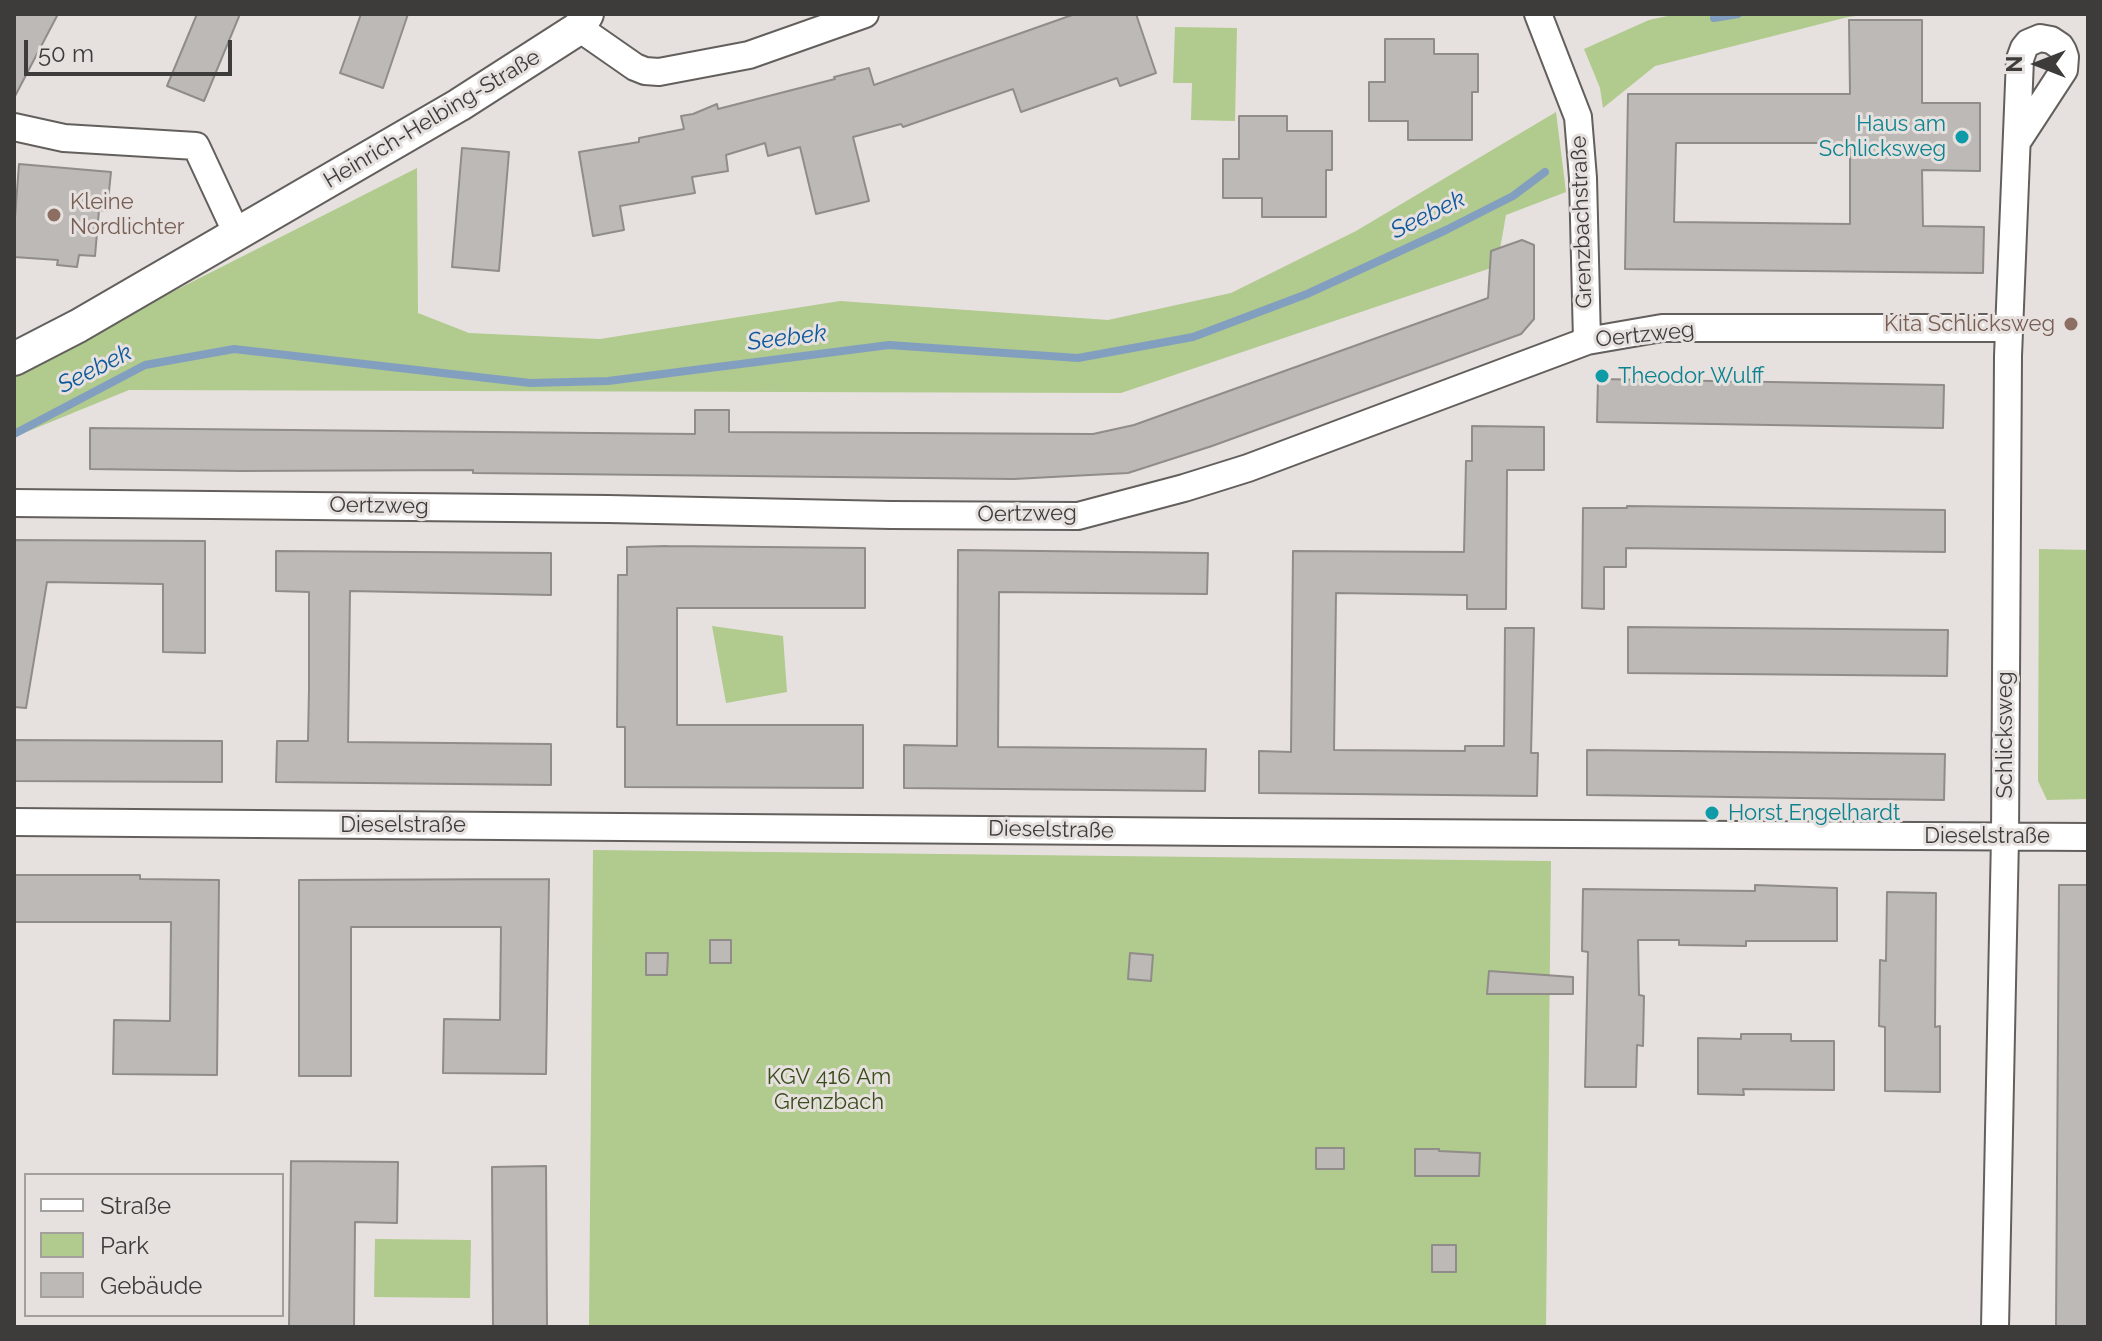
<!DOCTYPE html>
<meta charset="utf-8">
<style>
body{margin:0}
#map{position:relative;width:2102px;height:1341px;overflow:hidden;background:#e6e1de;font-family:Raleway,sans-serif}
canvas{display:block}
.frame{position:absolute;inset:0;border:16px solid #3e3c3b;pointer-events:none}
.legend{position:absolute;left:24px;top:1173px;width:260px;height:144px;box-sizing:border-box;background:#e6e1de;border:2px solid #a39f9d;margin:0;padding:10px 14px;list-style:none;font-size:24px;color:#3e3c3b}
.legend li{display:flex;align-items:center;gap:16px;height:40px}
.legend b{width:40px;border:2px solid #a39f9d}
.north{position:absolute;left:1998px;top:24px;width:80px;height:80px;-webkit-text-stroke:6px #e6e1de;paint-order:stroke;rotate:270deg;font-size:22px;font-weight:700;line-height:32px;text-align:center;color:#3e3c3b}
.north::after{content:'';display:block;margin:auto;width:28px;height:36px;background:#3e3c3b;clip-path:polygon(50% 0,100% 100%,50% 72%,0 100%)}
.scale{position:absolute;left:24px;top:40px;width:208px;height:36px;box-sizing:border-box;border:4px solid #3e3c3b;border-top:0;padding-left:10px;font-size:24px;line-height:28px;white-space:nowrap;color:#3e3c3b;-webkit-text-stroke:6px #e6e1de;paint-order:stroke}
</style>
<div id="map">
<canvas width="2102" height="1341"></canvas>
<div class="frame"></div>
<ul class="legend">
<li><b style="height:10px;background:#fff"></b>Straße</li>
<li><b style="height:22px;background:#b1ca8e"></b>Park</li>
<li><b style="height:22px;background:#bdb9b6"></b>Gebäude</li>
</ul>
<div class="north">N</div>
<div class="scale">50 m</div>
</div>
<script>
const ctx = document.querySelector('canvas').getContext('2d');
ctx.lineJoin = 'round';
function fill(path, color) { ctx.fillStyle = color; ctx.fill(path, 'evenodd'); }
const shape = rows => new Path2D(rows.map(r => 'M' + r).join(''));
function strokePath(path, color, width, dash) { ctx.strokeStyle = color; ctx.lineWidth = width; ctx.lineCap = dash ? 'butt' : 'round'; ctx.setLineDash(dash || []); ctx.stroke(path); }
function write(font, color, halo, rows, align = 'center') {
  ctx.font = font + ' Raleway,sans-serif'; ctx.lineWidth = 6; ctx.setLineDash([]); ctx.textBaseline = 'middle'; ctx.strokeStyle = halo; ctx.fillStyle = color; for (const [text, x, y, turn = 0] of rows) {
    ctx.save(); ctx.translate(x, y); ctx.rotate((+turn || 0) * Math.PI / 180); ctx.textAlign = isNaN(turn) ? turn : align; if (halo) ctx.strokeText(text, 0, 0); ctx.fillText(text, 0, 0); ctx.restore();
  }
}
const green = shape([
 [1677,14,1872,14,1848,17,1655,66,1603,108,1600,88,1584,49,1649,20],
 [1175,27,1237,28,1235,121,1191,120,1192,83,1173,83],
 [1556,112,1566,192,1506,215,1497,266,1121,393,129,390,14,437,14,372,417,168,418,313,469,333,600,339,840,301,1108,320,1231,293,1356,231],
 [2039,549,2088,550,2088,799,2047,800,2038,781],
 [712,626,783,636,787,692,726,703],
 [593,850,1551,861,1546,1327,589,1327],
 [375,1239,471,1240,470,1298,374,1297]
]);
const stream = shape([
 [1714,18,1738,14],
 [14,434,145,365,234,349,530,383,608,381,889,345,1078,358,1193,337,1307,294,1446,230,1513,196,1545,172]
]);
const building = shape([
 [14,14,58,14,14,98,14,14],
 [197,14,240,14,204,101,167,86,197,14],
 [361,14,408,14,383,88,340,73,361,14],
 [1075,14,1136,14,1156,73,1120,86,1117,78,1021,112,1013,89,903,127,901,124,853,137,869,201,816,214,800,147,768,156,765,143,726,155,728,171,692,177,695,193,620,206,624,230,593,236,579,152,639,142,639,138,684,129,681,116,693,114,717,104,718,109,835,79,834,77,869,68,874,85,1075,14],
 [1849,20,1922,20,1922,103,1980,103,1980,171,1922,170,1923,226,1984,227,1983,273,1625,269,1628,94,1850,94,1849,20],
 [1676,143,1850,143,1850,224,1674,222,1676,143],
 [1385,39,1434,39,1434,54,1478,54,1478,92,1472,92,1472,140,1408,140,1408,121,1369,121,1369,82,1385,82,1385,39],
 [1239,116,1287,116,1287,131,1332,131,1332,170,1326,170,1326,217,1262,217,1262,198,1223,198,1223,159,1239,159,1239,116],
 [462,148,509,152,499,271,452,267,462,148],
 [19,164,111,172,107,211,99,210,95,256,79,255,77,267,57,265,58,260,14,257,14,231,19,164],
 [1522,240,1534,245,1534,319,1521,334,1212,446,1128,473,1014,479,473,473,473,470,241,471,90,469,90,428,695,434,695,410,729,410,729,432,1093,434,1134,425,1488,298,1491,251,1522,240],
 [1598,379,1944,385,1943,428,1597,422,1598,379],
 [1472,426,1544,427,1544,470,1507,470,1506,609,1467,609,1467,595,1336,593,1334,750,1465,751,1465,746,1504,746,1505,628,1534,628,1531,753,1538,753,1537,796,1259,793,1259,751,1291,752,1293,551,1464,552,1466,461,1472,461,1472,426],
 [1627,506,1945,510,1945,552,1626,548,1626,567,1604,567,1604,609,1582,608,1583,508,1627,508,1627,506],
 [14,540,205,541,205,653,163,652,163,584,47,582,26,708,14,707,14,540],
 [667,546,865,548,865,608,677,608,677,725,863,725,863,788,625,787,625,727,617,727,618,575,627,575,627,547,667,546],
 [958,550,1208,553,1207,594,999,592,998,747,1206,749,1205,791,904,788,904,745,957,746,958,550],
 [276,551,551,553,551,595,350,591,348,742,551,744,551,785,276,782,277,741,308,741,309,689,309,592,276,591,276,551],
 [1628,627,1948,630,1947,676,1628,673,1628,627],
 [14,740,222,741,222,782,14,781,14,740],
 [1587,750,1945,754,1944,800,1587,795,1587,750],
 [14,875,140,875,140,879,219,880,217,1075,113,1074,114,1020,170,1021,171,922,14,922,14,875],
 [549,879,546,1074,443,1073,444,1019,500,1020,501,927,351,927,351,1076,299,1076,299,880,549,879],
 [1755,885,1837,888,1837,941,1746,941,1746,946,1679,945,1679,940,1638,940,1639,995,1644,996,1643,1046,1637,1045,1636,1087,1585,1087,1588,952,1582,951,1583,889,1755,891,1755,885],
 [2059,885,2088,885,2088,1327,2056,1327,2059,885],
 [1887,892,1936,893,1935,1027,1940,1026,1940,1092,1885,1091,1885,1027,1879,1026,1880,960,1886,961,1887,892],
 [710,940,731,940,731,963,710,963,710,940],
 [646,953,668,953,667,975,646,975,646,953],
 [1130,953,1153,955,1151,981,1128,979,1130,953],
 [1489,971,1573,977,1573,994,1487,994,1489,971],
 [1741,1034,1791,1034,1791,1041,1834,1041,1834,1090,1743,1089,1744,1095,1698,1094,1698,1038,1741,1039,1741,1034],
 [1316,1148,1344,1148,1344,1169,1316,1169,1316,1148],
 [1415,1149,1439,1149,1439,1151,1480,1153,1479,1176,1415,1176,1415,1149],
 [291,1161,398,1162,397,1223,355,1222,354,1327,289,1327,291,1161],
 [546,1166,547,1327,493,1327,492,1167,546,1166],
 [1432,1245,1456,1245,1456,1272,1432,1272,1432,1245]
]);
const minor = shape([
 [1538,14,1578,117,1583,178,1587,341],
 [579,28,635,67,645,71,659,72,749,55,865,14],
 [14,127,64,138,196,146,237,234],
 [14,503,608,509,891,515,1078,516,1184,488,1248,468,1587,341,1662,328,2009,328],
 [14,822,1228,832,2088,837],
 [1995,1327,2005,837,2008,356,2020,59,2024,48,2028,43,2040,38,2051,40,2060,46,2063,51,2065,57,2064,70,2017,142]
]);
const tertiary = shape([
 [14,359,78,326,459,105,579,28,587,14]
]);
const markers = [
 [1962,137,8,"#0f9aa8"],
 [54,215,8,"#8d6e63"],
 [2071,324,8,"#8d6e63"],
 [1602,376,8,"#0f9aa8"],
 [1712,813,8,"#0f9aa8"]
];
const streetNames = [
 ["Heinrich-Helbing-Straße",432,119,-31],
 ["Grenzbachstraße",1582,222,-92],
 ["Oertzweg",1645,335,-6],
 ["Oertzweg",379,506,1],
 ["Oertzweg",1027,514,-1],
 ["Schlicksweg",2005,735,-90],
 ["Dieselstraße",403,825],
 ["Dieselstraße",1051,830,1],
 ["Dieselstraße",1987,836]
];
const cultureNames = [
 ["Haus am",1946,124,"right"],
 ["Schlicksweg",1946,149,"right"],
 ["Theodor Wulff",1618,376],
 ["Horst Engelhardt",1728,813]
];
const educationNames = [
 ["Kleine",70,202],
 ["Nordlichter",70,227],
 ["Kita Schlicksweg",2055,324,"right"]
];
const parkNames = [
 ["KGV 416 Am",829,1077],
 ["Grenzbach",829,1102]
];
const waterNames = [
 ["Seebek",1428,215,-26],
 ["Seebek",787,338,-7],
 ["Seebek",95,369,-27]
];
fill(green, '#b1ca8e');
strokePath(stream, '#839fbf', 8);
fill(building, '#bdb9b6');
strokePath(building, '#908c89', 2);
strokePath(minor, '#635f5c', 30);
strokePath(tertiary, '#635f5c', 36);
strokePath(minor, '#fff', 26);
strokePath(tertiary, '#fff', 32);
for (const [x, y, r, color] of markers) { const dot = new Path2D(); dot.arc(x, y, r, 0, 2 * Math.PI); ctx.fillStyle = color; ctx.fill(dot); strokePath(dot, '#e6e1de', 3); }
write('22px', '#3e3c3b', '#e6e1de', streetNames);
write('22px', '#0d838f', '#e6e1de', cultureNames, 'left');
write('22px', '#785e54', '#e6e1de', educationNames, 'left');
write('22px', '#3a4c1a', '#e6e1de', parkNames);
write('italic 24px', '#0f589c', '#e6e1de', waterNames);
</script>
